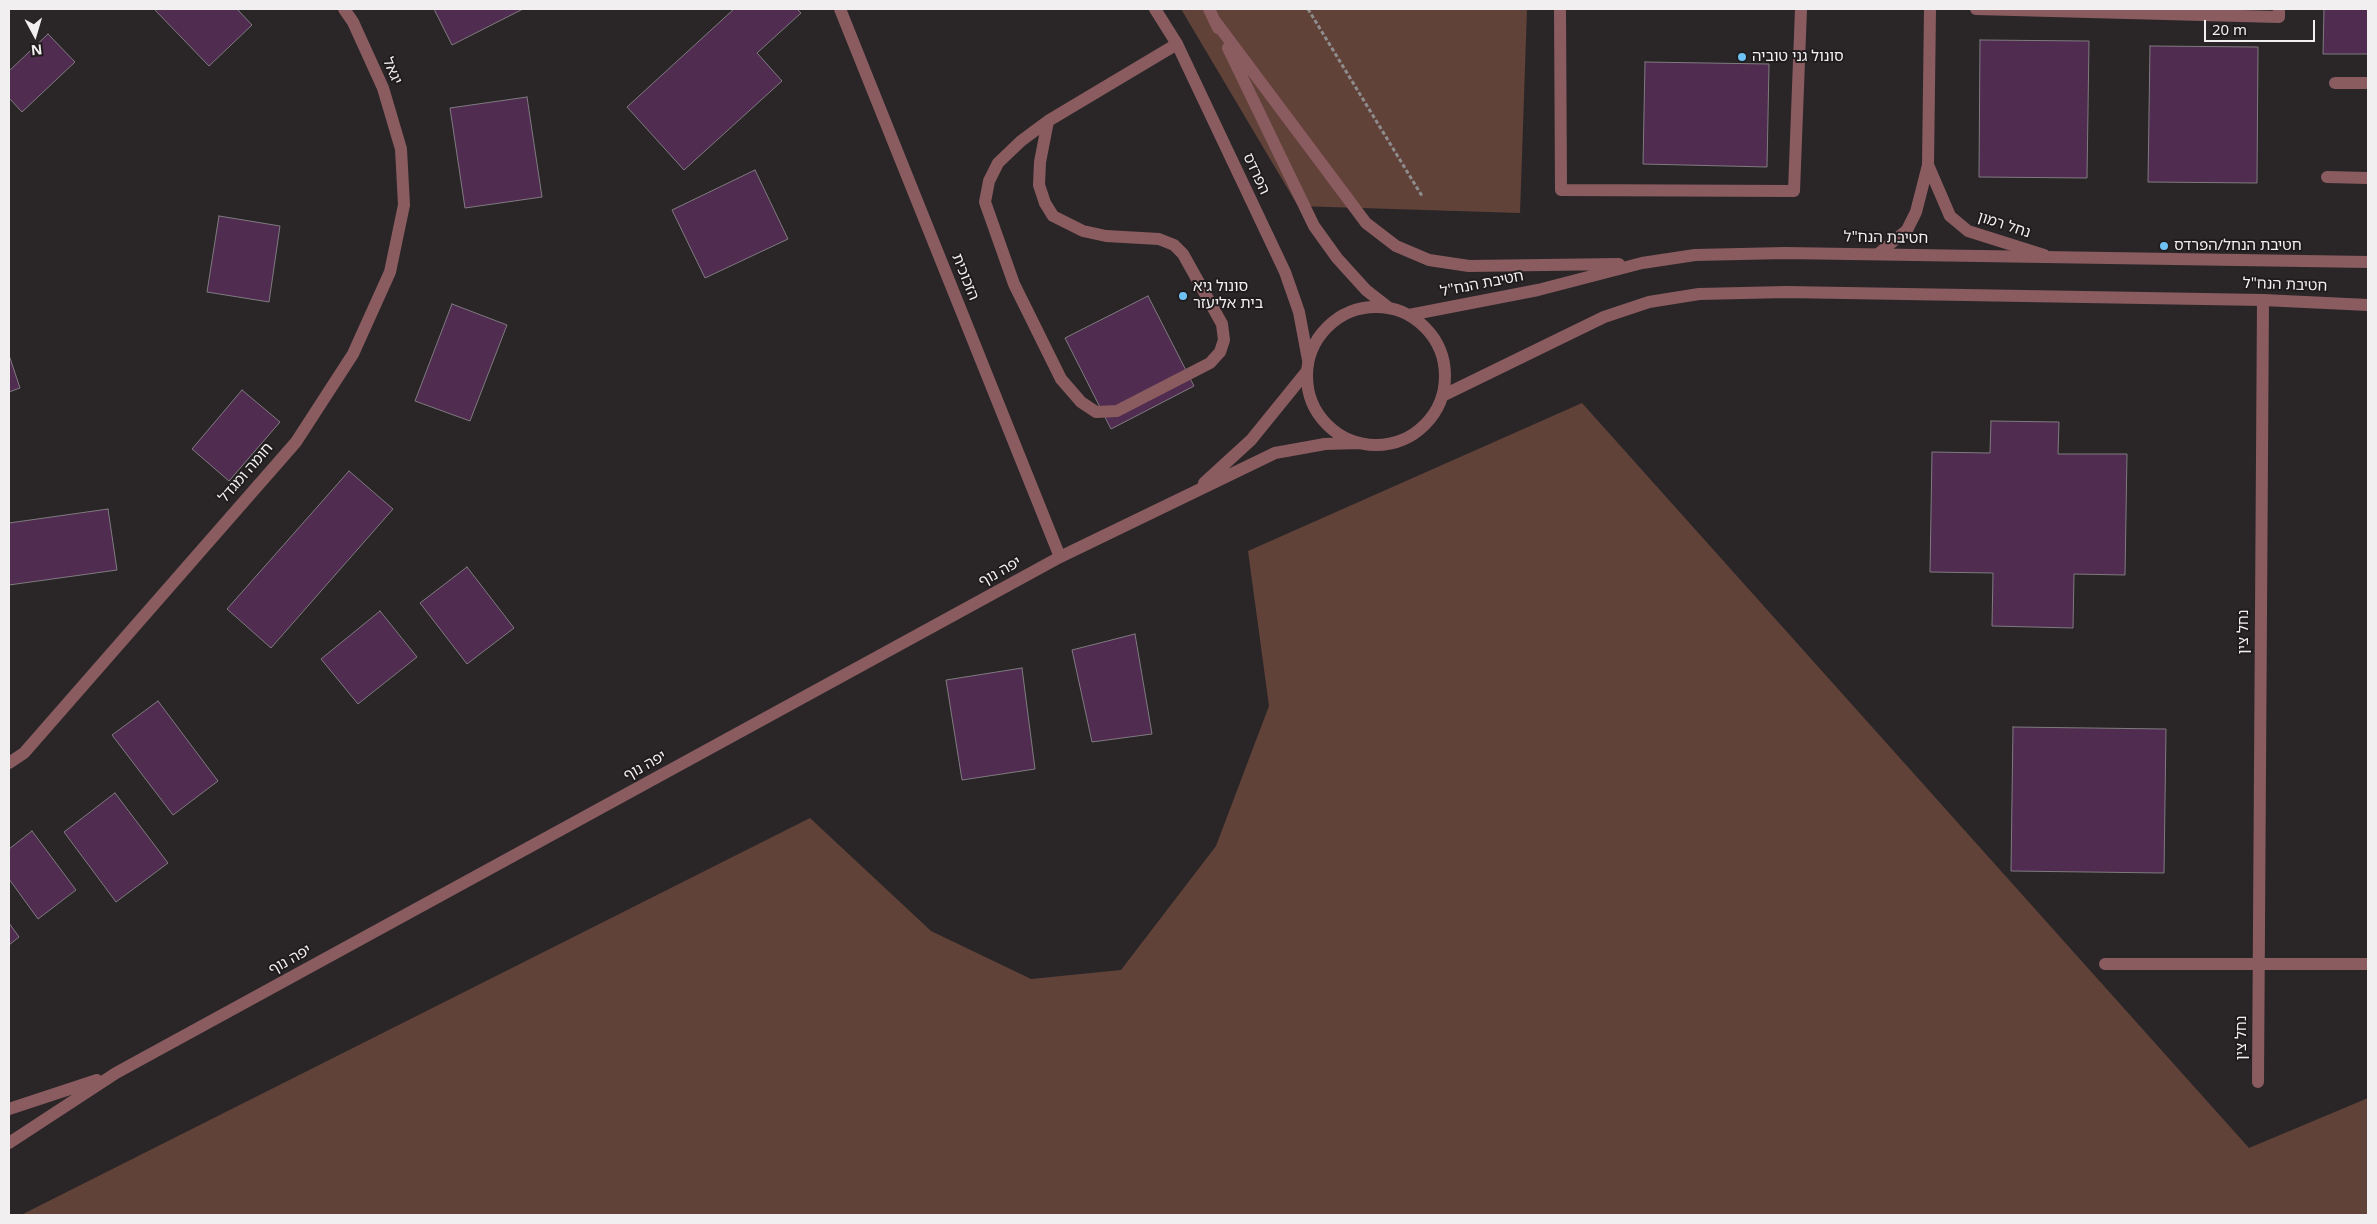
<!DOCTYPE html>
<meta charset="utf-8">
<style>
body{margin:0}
#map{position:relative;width:2377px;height:1224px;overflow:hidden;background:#2a2628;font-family:"Noto Sans",sans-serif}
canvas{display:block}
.frame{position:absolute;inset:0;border:10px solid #f2eff0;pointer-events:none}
.north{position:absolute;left:10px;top:10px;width:50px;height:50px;-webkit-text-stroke:4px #201c1e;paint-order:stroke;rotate:174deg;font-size:14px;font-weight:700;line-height:20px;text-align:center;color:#f2eff0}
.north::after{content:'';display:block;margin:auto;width:18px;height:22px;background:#f2eff0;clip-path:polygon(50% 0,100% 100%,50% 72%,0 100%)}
.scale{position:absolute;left:2204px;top:20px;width:111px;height:22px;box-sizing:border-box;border:2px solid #f2eff0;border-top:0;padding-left:6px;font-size:15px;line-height:18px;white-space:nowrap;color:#f2eff0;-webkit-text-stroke:4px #201c1e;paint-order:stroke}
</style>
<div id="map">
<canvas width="2377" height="1224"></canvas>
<div class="frame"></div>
<div class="north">N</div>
<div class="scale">20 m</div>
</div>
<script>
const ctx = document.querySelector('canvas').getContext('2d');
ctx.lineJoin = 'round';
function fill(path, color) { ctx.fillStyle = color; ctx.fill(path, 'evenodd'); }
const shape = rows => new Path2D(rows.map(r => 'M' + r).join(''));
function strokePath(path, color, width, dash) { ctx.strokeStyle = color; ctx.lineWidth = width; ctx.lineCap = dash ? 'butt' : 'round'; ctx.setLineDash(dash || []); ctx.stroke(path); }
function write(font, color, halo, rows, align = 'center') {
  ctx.font = font + ' "Noto Sans","Noto Sans Hebrew",sans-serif'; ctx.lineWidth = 4; ctx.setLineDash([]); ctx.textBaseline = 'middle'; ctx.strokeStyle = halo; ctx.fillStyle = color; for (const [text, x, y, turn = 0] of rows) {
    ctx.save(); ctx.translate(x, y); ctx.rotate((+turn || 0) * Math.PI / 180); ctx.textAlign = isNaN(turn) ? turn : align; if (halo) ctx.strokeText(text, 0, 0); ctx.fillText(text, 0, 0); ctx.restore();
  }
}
const green = shape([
 [1181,9,1527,9,1520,213,1298,206],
 [1582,403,2249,1148,2368,1098,2368,1215,21,1215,810,818,931,931,1031,979,1121,970,1216,846,1269,706,1248,551]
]);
const building = shape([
 [154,9,237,9,252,25,209,66,154,9],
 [434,9,523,9,452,45,434,9],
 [734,9,797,9,801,13,757,53,782,81,684,170,627,107,734,9],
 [2324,9,2368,9,2368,54,2323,54,2324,9],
 [48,34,75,62,22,112,9,98,9,71,48,34],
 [1980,40,2089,41,2087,178,1979,177,1980,40],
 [2150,46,2258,47,2257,183,2148,182,2150,46],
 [1645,62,1769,64,1767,167,1643,164,1645,62],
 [527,97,542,197,465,208,450,108,527,97],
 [755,170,788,239,705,278,672,210,755,170],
 [219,216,280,226,269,302,207,292,219,216],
 [1148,296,1194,386,1111,429,1065,338,1148,296],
 [452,304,507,325,470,421,415,401,452,304],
 [9,355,20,388,9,392,9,355],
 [242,390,280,422,229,481,192,449,242,390],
 [1991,421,2059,422,2058,454,2127,454,2125,575,2074,574,2073,628,1992,626,1993,573,1930,572,1932,452,1990,453,1991,421],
 [349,471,393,509,271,648,227,609,349,471],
 [108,509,117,570,9,585,9,523,108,509],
 [467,567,514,628,467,664,420,603,467,567],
 [380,611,417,657,358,704,321,659,380,611],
 [1135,634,1152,734,1092,742,1072,650,1135,634],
 [1022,668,1035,769,962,780,946,680,1022,668],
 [158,701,218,781,173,815,112,735,158,701],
 [2013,727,2166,729,2164,873,2011,871,2013,727],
 [115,793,168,863,116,902,64,832,115,793],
 [32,831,76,890,38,919,9,879,9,849,32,831],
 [9,923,19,937,9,945,9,923]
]);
const path = shape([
 [1308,9,1422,196]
]);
const service = shape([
 [1560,9,1561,190,1794,191,1801,9],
 [1976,9,2279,17,2279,9],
 [2335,83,2368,83],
 [1048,121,1040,162,1039,185,1045,203,1053,216,1083,231,1106,236,1159,239,1174,245,1183,254,1222,324,1224,340,1220,352,1210,363,1117,411,1096,412,1081,402,1061,379,1014,284,985,202,989,181,998,163,1021,141,1048,121,1177,44],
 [2327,177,2368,178]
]);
const minor = shape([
 [840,9,1060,557],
 [1928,165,1950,216,1968,231,2044,255],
 [1878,254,1907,230,1916,212,1928,165,1930,9],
 [9,763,24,753,296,442,353,354,390,272,404,205,401,149,383,88,353,22,344,9],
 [2105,964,2368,964],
 [2258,1082,2263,300]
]);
const tertiary = shape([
 [1155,9,1177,44,1285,272,1299,312,1308,360],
 [1209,9,1218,28],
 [1215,21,1366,223,1396,246,1429,260,1469,266,1619,264],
 [1228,48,1314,226,1337,258,1366,290,1389,308],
 '1307 376a69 69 0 1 1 138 0a69 69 0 1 1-138 0Z',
 [1409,315,1538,290,1642,263,1695,255,1785,253,2368,262],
 [1442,396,1604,317,1649,302,1699,294,1786,292,2263,300,2368,305],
 [1204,483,1251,440,1307,371],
 [9,1109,97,1080],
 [9,1143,116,1073,1060,557,1275,453,1325,444,1359,443]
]);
const markers = [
 [1742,57,5,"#6ec2f3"],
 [2164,246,5,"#6ec2f3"],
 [1183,296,5,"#6ec2f3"]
];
const poiNames = [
 ["סונול גני טוביה",1752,57],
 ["חטיבת הנחל/הפרדס",2174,246],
 ["סונול גיא",1193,287],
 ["בית אליעזר",1193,304]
];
const streetNames = [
 ["יגאל",392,71,67],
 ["הפרדס",1256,174,65],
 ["נחל רמון",2004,225,18],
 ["חטיבת הנח\"ל",1886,238,1],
 ["הזכוכית",965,277,68],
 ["חטיבת הנח\"ל",1482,284,-11],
 ["חטיבת הנח\"ל",2285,285,2],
 ["חומה ומגדל",246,473,-49],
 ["יפה נוף",1000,572,-29],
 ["נחל צין",2244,632,-90],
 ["יפה נוף",645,766,-29],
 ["יפה נוף",290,960,-29],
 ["נחל צין",2242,1038,-90]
];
fill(green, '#614239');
fill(building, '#502c50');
strokePath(building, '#7f7b7f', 1);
strokePath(path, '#8f8c8d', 3, [4, 2.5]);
strokePath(service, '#8a5c60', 12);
strokePath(minor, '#8a5c60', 12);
strokePath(tertiary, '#8a5c60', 12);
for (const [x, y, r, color] of markers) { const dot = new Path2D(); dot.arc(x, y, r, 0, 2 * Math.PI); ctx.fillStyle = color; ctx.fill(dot); strokePath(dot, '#201c1e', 2); }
write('15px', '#f2eff0', '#201c1e', poiNames, 'left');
write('15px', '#f2eff0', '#201c1e', streetNames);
</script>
